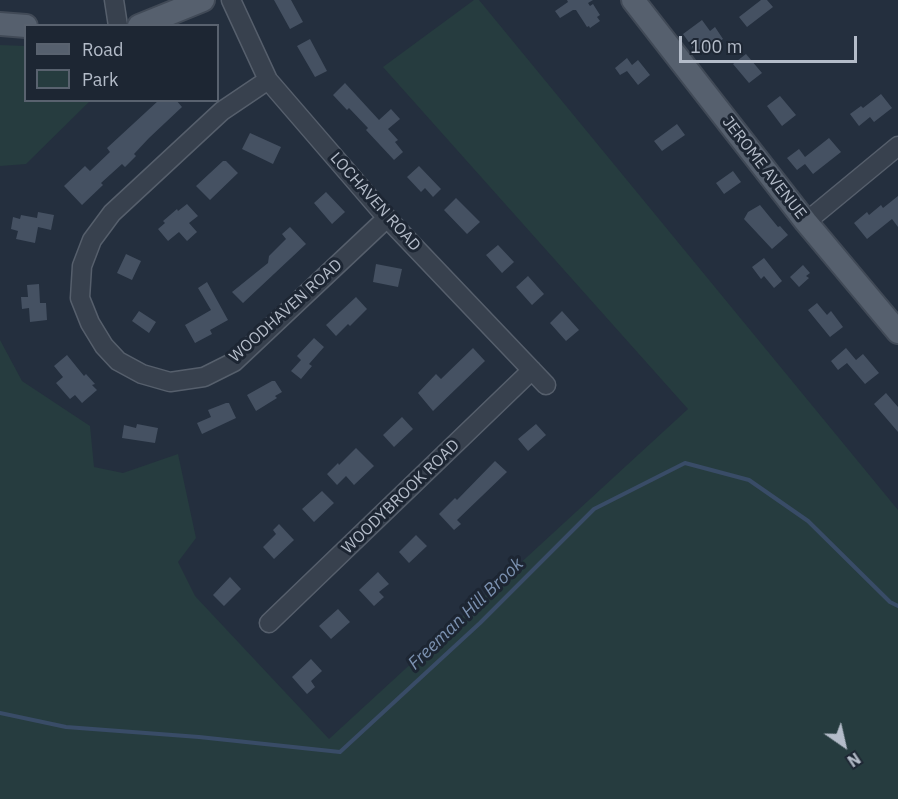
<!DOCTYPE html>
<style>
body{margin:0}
#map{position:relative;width:898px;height:799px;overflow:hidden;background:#242f3e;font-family:"IBM Plex Sans",sans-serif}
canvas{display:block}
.legend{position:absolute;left:24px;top:24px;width:195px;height:78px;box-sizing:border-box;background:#1d2633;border:2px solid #59626f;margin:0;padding:8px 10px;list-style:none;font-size:18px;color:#b4bcc9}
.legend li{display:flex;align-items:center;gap:12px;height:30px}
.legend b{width:30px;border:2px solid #59626f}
.north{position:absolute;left:814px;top:715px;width:60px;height:60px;-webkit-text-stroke:4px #1d2633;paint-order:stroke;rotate:146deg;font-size:16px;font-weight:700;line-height:24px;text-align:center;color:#b4bcc9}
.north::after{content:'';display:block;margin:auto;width:21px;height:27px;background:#b4bcc9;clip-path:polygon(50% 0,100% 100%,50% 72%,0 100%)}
.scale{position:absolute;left:679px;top:36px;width:178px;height:27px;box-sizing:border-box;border:3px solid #b4bcc9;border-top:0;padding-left:8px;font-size:18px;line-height:21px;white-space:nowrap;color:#b4bcc9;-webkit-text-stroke:4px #1d2633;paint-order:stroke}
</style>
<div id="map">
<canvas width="898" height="799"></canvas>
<ul class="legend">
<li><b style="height:8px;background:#56606e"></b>Road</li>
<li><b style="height:16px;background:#263c3f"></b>Park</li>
</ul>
<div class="north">N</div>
<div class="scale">100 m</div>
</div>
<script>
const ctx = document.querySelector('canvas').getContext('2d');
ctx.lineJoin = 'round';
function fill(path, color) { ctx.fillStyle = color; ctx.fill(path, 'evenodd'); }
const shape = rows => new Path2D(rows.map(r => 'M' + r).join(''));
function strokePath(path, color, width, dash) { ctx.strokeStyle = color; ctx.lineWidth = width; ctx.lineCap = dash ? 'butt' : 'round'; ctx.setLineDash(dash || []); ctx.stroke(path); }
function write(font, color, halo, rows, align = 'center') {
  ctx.font = font + ' "IBM Plex Sans",sans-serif'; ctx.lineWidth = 6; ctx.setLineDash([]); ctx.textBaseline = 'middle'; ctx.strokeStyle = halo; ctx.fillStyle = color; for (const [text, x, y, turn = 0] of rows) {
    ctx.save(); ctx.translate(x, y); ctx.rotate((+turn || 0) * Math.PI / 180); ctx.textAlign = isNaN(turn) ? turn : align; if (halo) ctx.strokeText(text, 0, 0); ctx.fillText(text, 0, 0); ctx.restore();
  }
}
const green = shape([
 [474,0,479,0,898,510,898,799,0,799,0,340,22,381,90,426,94,467,123,473,178,454,196,538,178,562,195,596,329,739,688,409,383,67],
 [0,45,25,46,26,100,90,101,26,164,0,166]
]);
const stream = shape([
 [0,713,66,727,199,737,340,752,480,623,594,509,685,463,749,480,808,521,890,602,898,606]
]);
const building = shape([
 [274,0,291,0,303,22,290,29],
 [567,0,593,0,588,3,590,6,593,4,600,15,597,17,600,21,590,28,589,26,587,27,576,10,573,10,560,18,555,11,568,2],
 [761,0,767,0,773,7,747,27,739,17],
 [702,20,710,31,715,27,723,39,698,55,683,34],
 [310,39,327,71,315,77,297,46],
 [746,54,762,73,749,83,733,64],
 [627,58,632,65,638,60,650,75,638,85,627,71,620,75,615,68],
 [345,83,379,120,391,109,400,119,388,129,398,140,395,142,403,152,394,160,366,130,368,128,349,108,347,110,333,95],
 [881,94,892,108,874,122,870,117,859,126,850,114,861,106,863,108],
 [780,96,796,115,782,126,767,106],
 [159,100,176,100,182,107,149,138,134,154,136,156,125,167,122,164,101,183,103,185,82,205,64,186,85,166,90,171,110,152,107,148],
 [677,124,685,135,662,151,654,141],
 [250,133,281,147,273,164,242,149],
 [829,138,841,152,813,174,805,164,797,170,787,158,799,149,805,157],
 [223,161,226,161,238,173,210,200,196,186],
 [419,166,441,189,433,197,425,188,421,192,407,177],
 [733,171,741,182,724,194,716,183],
 [326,192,345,212,332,224,314,203],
 [898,196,898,227,892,219,867,239,854,223,867,212,869,215,881,205,883,208],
 [456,198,480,222,467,234,444,210],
 [187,204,198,216,189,223,197,232,187,241,179,232,168,241,158,229,165,223,163,221,177,209,178,211],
 [760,205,778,227,780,226,788,235,772,249,744,219,748,212],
 [38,212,54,215,51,230,38,227,35,243,16,239,18,231,11,229,13,217,20,219,21,215,37,218],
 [290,227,306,244,243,303,232,292,268,263,269,256,286,239,282,234],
 [498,245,514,262,502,273,486,255],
 [126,254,141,261,132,280,117,273],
 [764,258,782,281,774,288,764,276,761,279,752,267],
 [376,264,402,269,398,287,373,282],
 [803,265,810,273,806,276,809,278,799,287,790,277],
 [528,276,544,294,532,305,516,287],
 [207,282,228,320,210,330,212,334,195,343,185,325,211,310,198,288],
 [39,284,40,303,46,303,47,320,30,322,29,308,22,309,21,297,28,297,27,285],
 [356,297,367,309,350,326,348,324,336,336,326,325],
 [817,303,827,315,831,311,843,327,830,337,808,310],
 [139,311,156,322,149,333,132,321],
 [562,311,579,330,566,341,550,323],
 [314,338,324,347,309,364,312,366,301,379,291,371,301,360,297,356],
 [473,348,485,361,433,411,418,393,436,374,441,379],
 [846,348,856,360,863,354,879,373,865,384,847,363,838,370,831,361],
 [67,355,84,376,86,374,95,384,92,385,97,390,82,403,75,395,70,399,56,383,63,377,54,366],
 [272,381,275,381,282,392,275,396,277,398,256,411,247,395],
 [886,393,898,407,898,432,874,404],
 [226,403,229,403,236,418,202,434,197,423,211,417,208,410],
 [402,417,413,429,394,447,383,435],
 [137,424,158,428,155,443,122,438,124,425,136,428],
 [536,424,546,435,528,451,518,439],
 [356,448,374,466,354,485,346,476,337,485,327,474,338,463,339,465],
 [495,461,507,472,457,520,461,524,454,530,439,514,455,498,457,500],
 [322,491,334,503,314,522,302,509],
 [279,524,294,540,274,559,263,547,276,534,273,530],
 [416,535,427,546,409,563,399,552],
 [378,572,389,584,379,592,384,597,374,606,359,590],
 [230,577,241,589,224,606,213,595],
 [338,609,350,622,331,639,319,626],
 [311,659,322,671,311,681,315,687,307,694,292,677]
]);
const minor = shape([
 [114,0,118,26],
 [231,0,268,80,387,218,546,385],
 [268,80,222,111,112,213,92,240,82,266,80,298,90,323,104,346,118,361,142,374,170,382,204,377,234,362,387,218],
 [806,222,898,146],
 [269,623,532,370]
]);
const major = shape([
 [633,0,806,222,898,332],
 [0,24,26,26],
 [139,26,203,0]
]);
const streetNames = [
 ["JEROME AVENUE",764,168,52],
 ["LOCHAVEN ROAD",375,202,48],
 ["WOODHAVEN ROAD",286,311,-42],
 ["WOODYBROOK ROAD",401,497,-44]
];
const waterNames = [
 ["Freeman Hill Brook",466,614,-44]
];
fill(green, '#263c3f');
strokePath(stream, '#394c67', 4);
fill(building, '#455162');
strokePath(minor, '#565f6c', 21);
strokePath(major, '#414a57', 26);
strokePath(minor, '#38414e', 18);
strokePath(major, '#56606e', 22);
write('16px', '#b4bcc9', '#1d2633', streetNames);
write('italic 18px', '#7c92b1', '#1d2633', waterNames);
</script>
